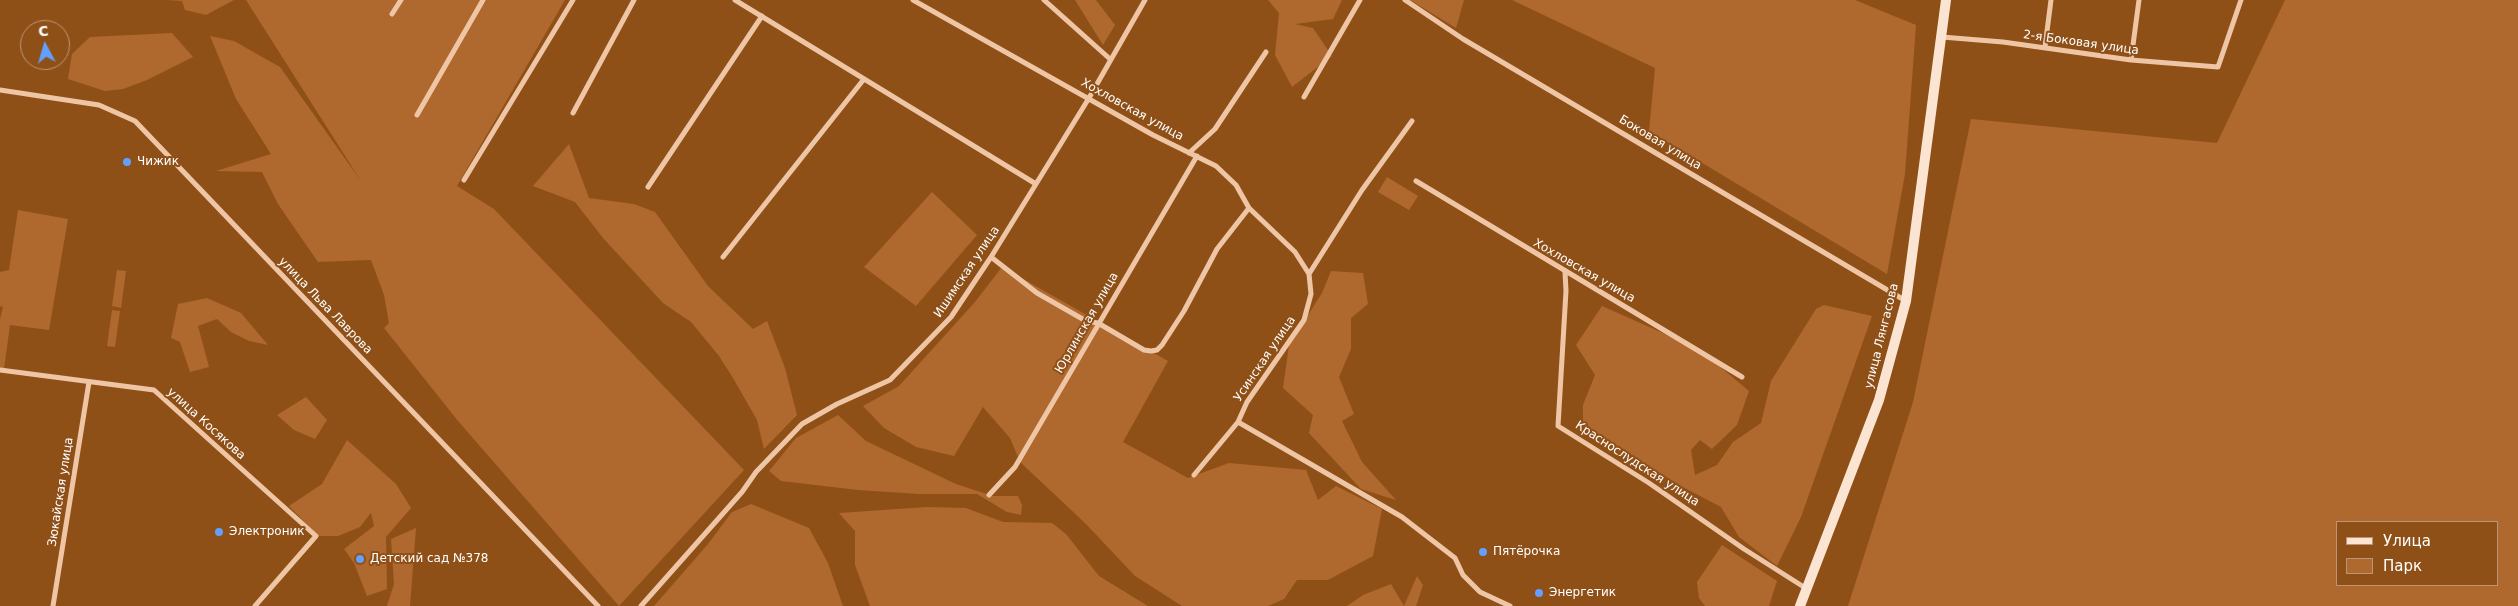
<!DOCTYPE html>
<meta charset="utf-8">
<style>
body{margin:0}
#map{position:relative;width:2518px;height:606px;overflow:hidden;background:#8f5018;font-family:"DejaVu Sans",sans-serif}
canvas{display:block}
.legend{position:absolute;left:2336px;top:521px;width:162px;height:65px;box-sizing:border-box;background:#8f5018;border:1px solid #bc9674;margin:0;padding:6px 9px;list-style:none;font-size:15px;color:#fff}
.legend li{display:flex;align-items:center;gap:10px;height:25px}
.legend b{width:25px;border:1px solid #bc9674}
.north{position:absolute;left:20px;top:20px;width:50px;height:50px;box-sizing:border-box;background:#8f5018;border:1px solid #bc9674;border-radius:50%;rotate:354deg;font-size:14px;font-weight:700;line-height:20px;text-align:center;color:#fff}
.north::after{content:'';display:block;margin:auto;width:18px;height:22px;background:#639fff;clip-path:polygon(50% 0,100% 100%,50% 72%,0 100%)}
</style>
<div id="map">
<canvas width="2518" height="606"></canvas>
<ul class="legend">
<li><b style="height:6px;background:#fbe5d2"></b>Улица</li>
<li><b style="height:14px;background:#af682e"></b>Парк</li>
</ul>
<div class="north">С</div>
</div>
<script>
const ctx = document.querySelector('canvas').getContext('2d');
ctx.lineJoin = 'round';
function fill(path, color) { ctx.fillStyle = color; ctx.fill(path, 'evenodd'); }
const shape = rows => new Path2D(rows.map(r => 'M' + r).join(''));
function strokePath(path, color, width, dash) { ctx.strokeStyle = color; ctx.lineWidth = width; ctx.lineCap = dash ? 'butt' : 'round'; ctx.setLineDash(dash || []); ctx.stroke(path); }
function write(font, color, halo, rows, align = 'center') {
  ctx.font = font + ' "DejaVu Sans",sans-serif'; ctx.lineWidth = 4; ctx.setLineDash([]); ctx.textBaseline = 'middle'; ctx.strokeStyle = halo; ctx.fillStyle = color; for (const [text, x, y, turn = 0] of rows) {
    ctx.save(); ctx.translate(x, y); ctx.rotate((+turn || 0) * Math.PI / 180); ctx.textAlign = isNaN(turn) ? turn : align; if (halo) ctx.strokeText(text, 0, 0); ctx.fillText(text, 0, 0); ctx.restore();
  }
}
const green = shape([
 [167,0,234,0,206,15,185,10,182,1],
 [246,0,565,0,457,186,494,209,744,470,619,606,458,421,384,328,389,323,384,295,371,260,318,262,278,204,262,172,216,171,271,154,236,99,210,36,234,41,280,67,361,181],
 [1075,0,1096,0,1115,25,1103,45],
 [1268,0,1342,0,1333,19,1295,24,1313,28,1332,56,1292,87,1275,55,1279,13],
 [1410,0,1464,0,1456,28],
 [1512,0,1855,0,1916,25,1905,174,1887,274,1649,131,1655,68],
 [2285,0,2518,0,2518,606,1848,606,1913,402,1971,119,2217,143],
 [2337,522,2497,522,2497,585,2337,585],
 [172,33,193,57,147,80,123,89,105,91,68,79,72,54,90,37],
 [569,144,589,198,634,204,655,212,708,286,753,329,767,321,785,368,797,415,764,449,757,420,733,378,719,356,691,322,663,303,603,238,575,202,533,186],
 [1387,177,1418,196,1409,210,1378,192],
 [932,192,977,235,916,306,864,267],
 [18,210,68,219,49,330,10,325,4,369,0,368,0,319,3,307,0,306,0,272,9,270],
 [1002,267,1168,361,1123,442,1188,478,1229,463,1306,470,1318,500,1336,486,1382,509,1373,556,1328,580,1297,580,1284,599,1268,606,1182,606,1135,576,1086,524,1020,462,1010,438,983,407,954,456,916,447,884,428,863,406,899,386,975,302],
 [117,270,126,271,121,308,112,306],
 [1331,271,1363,273,1368,304,1351,318,1351,349,1339,377,1354,414,1342,421,1362,462,1396,500,1361,489,1309,433,1313,415,1283,388,1289,345,1322,293],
 [207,298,241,313,268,345,249,341,231,332,217,319,198,326,209,367,190,372,180,342,171,338,178,304],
 [1824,305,1872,316,1801,517,1777,566,1739,537,1721,507,1679,485,1583,424,1583,405,1595,375,1576,345,1602,306,1699,349,1749,391,1737,425,1712,449,1700,440,1691,450,1695,475,1717,465,1733,442,1761,423,1771,381,1816,309],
 [112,310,120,311,115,347,107,346],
 [306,397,327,420,315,439,294,430,277,415],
 [838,415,866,441,956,484,993,496,1018,496,1022,505,1021,515,1007,512,977,494,919,494,858,490,781,481,769,471,796,438],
 [347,440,396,484,411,508,386,537,387,589,367,596,354,563,344,549,374,526,371,513,360,527,338,536,318,536,289,506,322,484],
 [751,504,809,528,828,563,843,606,654,606,708,544,732,512],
 [927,507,966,508,1003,522,1052,523,1066,534,1099,576,1148,606,870,606,855,565,855,531,839,513],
 [416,528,410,606,387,606,394,584,391,539],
 [1722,545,1777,581,1769,606,1705,606,1699,598,1697,582],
 [1417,576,1423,585,1416,606,1347,606,1363,595,1391,584,1404,606]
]);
const street = shape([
 [735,0,1036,184],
 [913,0,1153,135,1216,166,1236,185,1249,208,1295,252,1309,274],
 [1044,0,1110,59],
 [1405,0,1463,39,1906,301],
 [392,14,401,0],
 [1942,37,2003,42,2131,60,2218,67,2241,0],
 [2045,47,2051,0],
 [2131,60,2139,0],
 [0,90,99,105,135,121,598,606],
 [1304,97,1360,0],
 [573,113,634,0],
 [417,115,483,0],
 [1189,153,1215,129,1266,52],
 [464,180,573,0],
 [1416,181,1742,377],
 [648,187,762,16],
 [723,257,864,79],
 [991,257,1037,293,1086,321,1098,323,1144,350,1151,351,1157,350,1162,345,1184,311,1217,249,1249,208],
 [1565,272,1566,291,1558,426,1649,483,1744,549,1807,589],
 [0,370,154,390,316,536,255,606],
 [1238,422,1402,517,1455,558,1463,575,1480,592,1510,606],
 [1194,475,1238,422,1247,402,1304,320,1311,294,1309,274,1362,190,1412,121],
 [989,495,1015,467,1197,156],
 [53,606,89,382],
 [641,606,742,492,756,472,802,424,837,404,890,380,951,317,991,257,1089,98,1145,0]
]);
const secondary = shape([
 [1800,606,1879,400,1906,301,1946,0]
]);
const markers = [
 [127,162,5,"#639fff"],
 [219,532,5,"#639fff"],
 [1483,552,5,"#639fff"],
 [360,559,5,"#639fff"],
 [1539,593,5,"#639fff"]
];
const streetNames = [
 ["2-я Боковая улица",2081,43,8],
 ["Хохловская улица",1132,110,29],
 ["Боковая улица",1660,143,31],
 ["Хохловская улица",1584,271,30],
 ["Ишимская улица",967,272,-56],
 ["улица Льва Лаврова",325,306,46],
 ["Юрлинская улица",1087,323,-60],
 ["улица Лянгасова",1882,336,-76],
 ["Усинская улица",1265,359,-56],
 ["улица Косякова",206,424,42],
 ["Краснослудская улица",1637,464,33],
 ["Зюкайская улица",61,492,-81]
];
const poiNames = [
 ["Чижик",137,162],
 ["Электроник",229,532],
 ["Пятёрочка",1493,552],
 ["Детский сад №378",370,559],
 ["Энергетик",1549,593]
];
fill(green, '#af682e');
strokePath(street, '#efc6a5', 5);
strokePath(secondary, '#fbe5d2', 10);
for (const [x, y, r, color] of markers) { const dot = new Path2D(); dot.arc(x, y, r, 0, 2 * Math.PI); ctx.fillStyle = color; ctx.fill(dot); strokePath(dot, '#8f5018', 2); }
write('12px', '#fff', '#8f5018', streetNames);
write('12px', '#fff', '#8f5018', poiNames, 'left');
</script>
